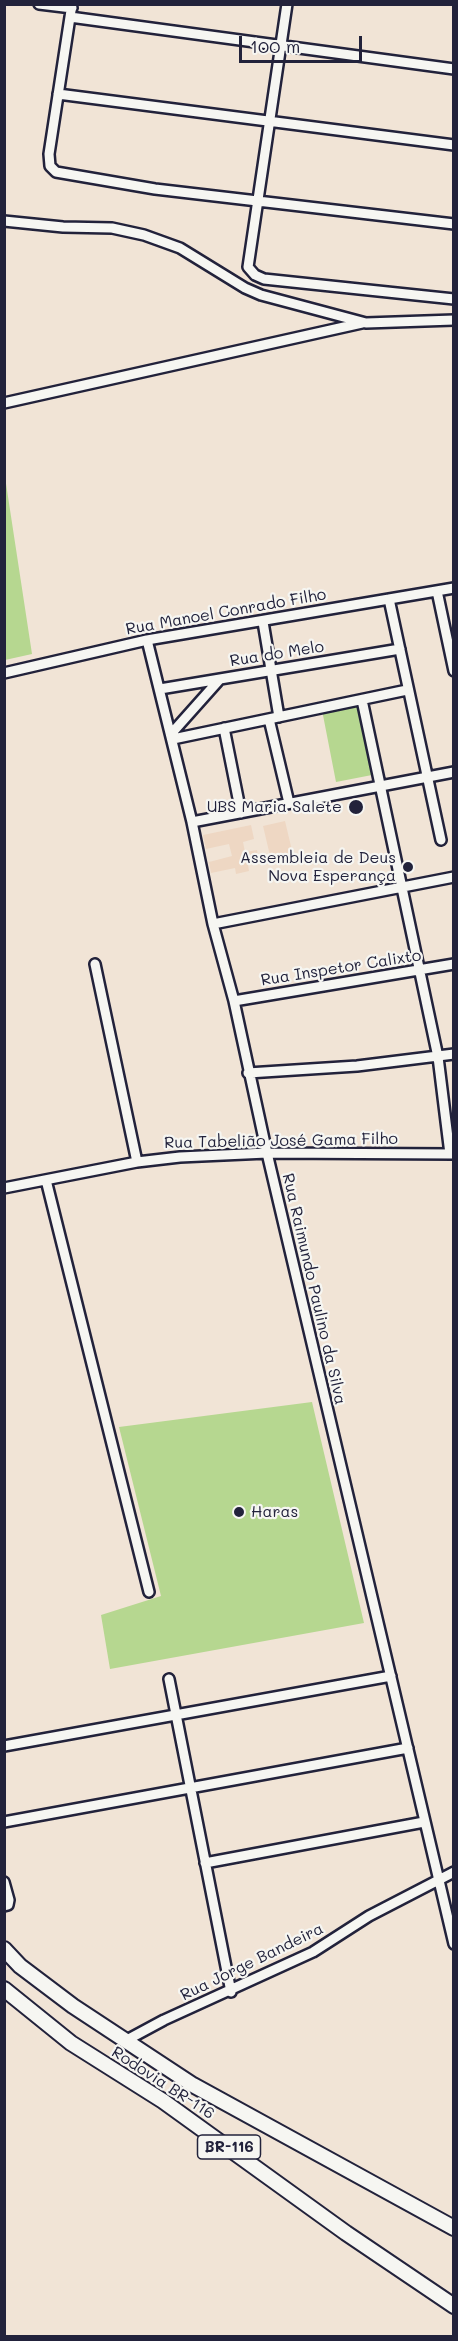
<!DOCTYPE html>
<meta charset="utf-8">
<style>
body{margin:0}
#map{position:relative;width:458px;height:2341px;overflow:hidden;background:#f1e4d6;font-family:Mali,sans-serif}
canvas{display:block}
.frame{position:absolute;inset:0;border:6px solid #22223b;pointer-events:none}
.scale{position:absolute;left:239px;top:36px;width:123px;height:27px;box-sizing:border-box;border:3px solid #22223b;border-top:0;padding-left:8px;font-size:18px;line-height:21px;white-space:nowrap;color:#22223b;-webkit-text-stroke:4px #f6f6f2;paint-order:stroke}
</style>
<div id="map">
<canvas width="458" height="2341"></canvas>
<div class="frame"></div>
<div class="scale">100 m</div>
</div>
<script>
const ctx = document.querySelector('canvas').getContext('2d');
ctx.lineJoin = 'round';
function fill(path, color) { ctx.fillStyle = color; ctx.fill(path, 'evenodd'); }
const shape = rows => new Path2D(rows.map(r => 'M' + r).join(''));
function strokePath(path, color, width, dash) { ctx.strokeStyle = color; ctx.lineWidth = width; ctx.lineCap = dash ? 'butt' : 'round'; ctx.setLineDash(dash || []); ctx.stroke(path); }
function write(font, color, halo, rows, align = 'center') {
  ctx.font = font + ' Mali,sans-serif'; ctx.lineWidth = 4.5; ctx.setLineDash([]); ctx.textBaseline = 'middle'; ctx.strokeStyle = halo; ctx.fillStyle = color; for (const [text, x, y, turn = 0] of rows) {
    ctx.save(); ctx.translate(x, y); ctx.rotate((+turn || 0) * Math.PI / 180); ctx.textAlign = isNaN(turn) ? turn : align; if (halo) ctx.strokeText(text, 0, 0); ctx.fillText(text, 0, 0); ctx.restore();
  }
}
const built = shape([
 [285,821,294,859,272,864,263,826],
 [251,825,254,839,243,842,245,852,257,850,259,862,248,865,249,871,236,874,235,868,211,873,209,862,232,856,229,844,206,849,203,835]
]);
const green = shape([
 [5,477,32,654,5,660,4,660],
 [357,703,372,775,336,782,322,710],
 [312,1402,364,1623,110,1669,101,1615,161,1596,119,1427]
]);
const minor = shape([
 [39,4,72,8],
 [72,4,49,154,50,166,56,172,155,189,454,224],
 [287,4,248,267,255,275,264,279,454,299],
 [70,17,454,69],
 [58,94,454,145],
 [4,221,63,227,112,228,144,235,180,248,245,288,261,295,366,323,454,320],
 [4,403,362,323],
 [437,591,454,671],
 [389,599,441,840],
 [263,622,279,717],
 [147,640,192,822,213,924,234,1001,267,1153,454,1944],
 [4,673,147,640,454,588],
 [160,689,400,649],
 [362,700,438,1057,450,1154],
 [269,719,289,803],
 [224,728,241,813],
 [171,734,220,679],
 [173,739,407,690],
 [192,822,454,772],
 [213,924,454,877],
 [95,964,137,1162],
 [234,1001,454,964],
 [248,1073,357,1066,454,1054],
 [46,1180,149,1592],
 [4,1188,137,1162,180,1157,267,1153,454,1154],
 [169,1679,231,1992],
 [4,1746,391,1676],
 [4,1822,408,1748],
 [205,1863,424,1822],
 [4,1882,9,1900,8,1905,4,1906],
 [125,2041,164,2020,313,1952,369,1916,454,1872]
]);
const highway = shape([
 [4,1949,20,1966,73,2006,193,2085,454,2228],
 [4,1989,71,2043,163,2101,346,2233,454,2306]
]);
const markers = [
 [356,807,8,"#22223b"],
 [408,867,6,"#22223b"],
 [239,1512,6,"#22223b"]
];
const shields = [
 [229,2147,63]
];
const shieldNames = [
 ["BR-116",229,2147]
];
const streetNames = [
 ["Rua Manoel Conrado Filho",226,612,-10],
 ["Rua do Melo",277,654,-9],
 ["Rua Inspetor Calixto",341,968,-9],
 ["Rua Tabelião José Gama Filho",281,1141,-1],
 ["Rua Raimundo Paulino da Silva",314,1289,77],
 ["Rua Jorge Bandeira",252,1962,-26],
 ["Rodovia BR-116",163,2083,33]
];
const poiNames = [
 ["UBS Maria Salete",342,807],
 ["Assembleia de Deus",396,858],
 ["Nova Esperança",396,876],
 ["Haras",251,1512,"left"]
];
fill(built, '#eed7c3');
fill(green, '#b6d790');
strokePath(minor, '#22223b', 14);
strokePath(highway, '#22223b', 18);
strokePath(minor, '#f6f6f2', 9);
strokePath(highway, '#f6f6f2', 14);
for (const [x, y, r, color] of markers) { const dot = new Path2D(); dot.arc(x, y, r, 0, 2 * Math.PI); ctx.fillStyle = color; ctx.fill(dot); strokePath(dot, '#f6f6f2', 2); }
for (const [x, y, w] of shields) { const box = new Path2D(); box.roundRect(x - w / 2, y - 12, w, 24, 4.5); ctx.fillStyle = '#f6f6f2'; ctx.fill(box); strokePath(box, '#22223b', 1.5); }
write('bold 15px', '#22223b', null, shieldNames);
write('16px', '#22223b', '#f6f6f2', streetNames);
write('16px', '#22223b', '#f6f6f2', poiNames, 'right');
</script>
